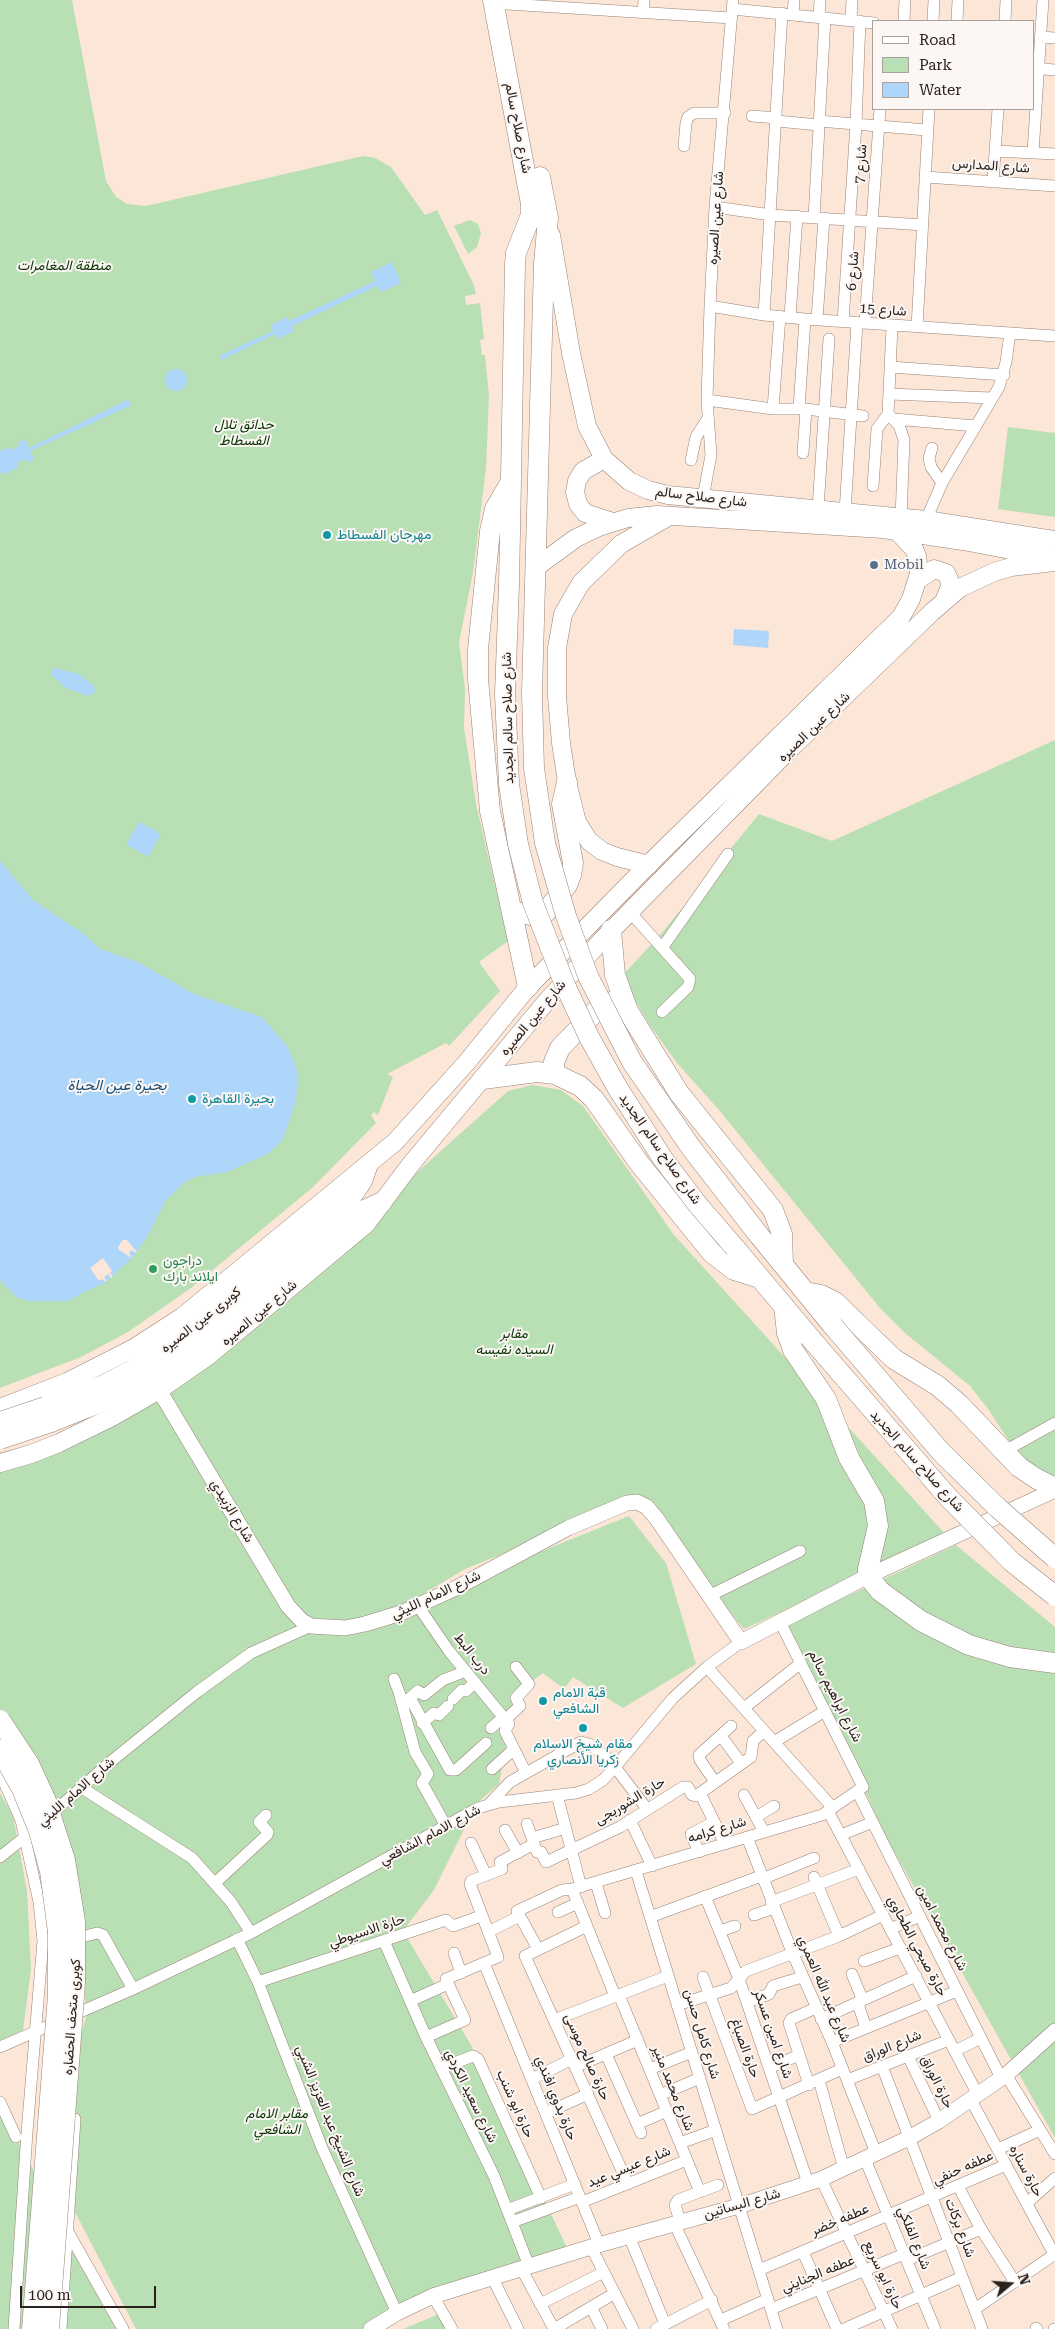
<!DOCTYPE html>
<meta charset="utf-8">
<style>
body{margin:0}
#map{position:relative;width:1055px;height:2329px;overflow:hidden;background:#fce6d8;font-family:"Roboto Serif",serif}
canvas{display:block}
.legend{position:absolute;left:872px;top:20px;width:162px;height:90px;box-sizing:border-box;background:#fcf7f4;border:1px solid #a8a19e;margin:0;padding:6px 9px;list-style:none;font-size:15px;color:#29211c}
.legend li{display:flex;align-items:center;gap:10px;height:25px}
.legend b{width:25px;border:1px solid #a8a19e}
.north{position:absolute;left:985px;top:2259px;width:50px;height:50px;-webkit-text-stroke:4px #fcf7f4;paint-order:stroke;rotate:72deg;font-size:14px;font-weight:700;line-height:20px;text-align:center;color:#29211c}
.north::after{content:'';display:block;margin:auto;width:18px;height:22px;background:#29211c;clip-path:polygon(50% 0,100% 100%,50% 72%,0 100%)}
.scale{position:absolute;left:20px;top:2286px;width:136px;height:22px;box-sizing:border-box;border:2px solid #29211c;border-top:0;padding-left:6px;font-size:15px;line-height:18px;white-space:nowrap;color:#29211c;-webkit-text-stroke:4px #fcf7f4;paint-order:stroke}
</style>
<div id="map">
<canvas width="1055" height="2329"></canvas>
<ul class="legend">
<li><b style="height:6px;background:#fff"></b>Road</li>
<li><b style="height:14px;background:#b9dfb5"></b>Park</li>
<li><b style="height:14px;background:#aed6fa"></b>Water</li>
</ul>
<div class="north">N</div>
<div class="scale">100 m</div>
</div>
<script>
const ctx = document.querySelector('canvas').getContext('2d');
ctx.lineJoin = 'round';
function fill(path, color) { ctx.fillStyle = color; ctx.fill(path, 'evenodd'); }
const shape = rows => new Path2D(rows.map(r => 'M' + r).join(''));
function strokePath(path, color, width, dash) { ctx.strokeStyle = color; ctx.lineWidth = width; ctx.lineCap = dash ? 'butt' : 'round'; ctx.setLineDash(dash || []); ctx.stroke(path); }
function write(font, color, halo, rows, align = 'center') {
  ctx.font = font + ' "Roboto Serif",Vazirmatn,serif'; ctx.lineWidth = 4; ctx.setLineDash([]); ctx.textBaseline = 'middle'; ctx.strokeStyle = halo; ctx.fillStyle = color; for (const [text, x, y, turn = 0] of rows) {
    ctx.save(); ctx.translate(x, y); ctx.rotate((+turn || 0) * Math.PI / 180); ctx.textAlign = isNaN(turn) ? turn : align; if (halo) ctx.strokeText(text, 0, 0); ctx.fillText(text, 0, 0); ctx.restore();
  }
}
const green = shape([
 [0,0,72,0,106,181,116,197,127,204,146,206,363,156,375,158,391,167,425,215,437,210,474,285,476,294,465,296,466,305,480,303,484,339,480,340,482,355,485,355,489,396,486,468,473,573,459,642,465,689,464,728,476,804,508,941,479,962,500,991,449,1046,446,1043,387,1074,393,1077,378,1115,374,1112,371,1115,376,1123,312,1188,191,1288,128,1332,81,1357,0,1388],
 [470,220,478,224,481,233,477,247,468,254,454,226],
 [1008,427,1055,433,1055,517,998,509],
 [1055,740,1055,1477,1040,1471,1016,1452,988,1409,970,1386,905,1333,880,1308,719,1110,677,1063,649,1024,621,977,661,934,759,814,832,841],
 [533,1085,561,1090,583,1106,674,1235,947,1536,744,1629,637,1500,465,1569,393,1612,357,1624,309,1622,297,1612,165,1390,209,1358,508,1091],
 [157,1398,291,1616,338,1633,629,1516,666,1563,696,1664,623,1708,573,1677,564,1689,543,1673,515,1694,499,1784,477,1803,434,1890,403,1931,471,2045,569,2252,368,2329,136,2329,65,2193,75,2049,86,2018,80,1885,59,1823,0,1711,0,1469],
 [956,1545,1055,1627,1055,2138,886,1837,788,1624],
 [0,1793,13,1816,27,1891,31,1969,23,2030,0,2041],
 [0,2108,119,2329,0,2329],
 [448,2310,456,2329,403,2329]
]);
const water = shape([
 [392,262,401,283,381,292,377,286,292,326,294,331,278,339,275,334,222,360,220,358,221,355,273,331,271,325,287,317,289,321,375,281,371,272],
 '165 380a11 11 0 1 1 22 0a11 11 0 1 1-22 0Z',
 [127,400,131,403,130,406,30,451,34,460,28,463,25,459,17,463,19,467,3,475,0,471,0,451,9,447,11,450,19,446,18,443,25,439,29,448],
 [734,629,769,631,768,648,733,645],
 [55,668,79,674,94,686,95,692,88,696,66,688,51,675,51,670],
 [139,822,161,834,148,857,126,844],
 [0,861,33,900,84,934,100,949,138,962,194,994,262,1017,287,1046,296,1066,298,1078,296,1101,284,1136,279,1144,266,1155,227,1172,195,1177,185,1182,166,1200,147,1237,132,1258,105,1283,84,1292,68,1301,29,1301,16,1297,0,1280]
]);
const pier = shape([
 [123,1240,127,1240,137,1252,136,1253,131,1250,129,1253,132,1258,119,1250,118,1247],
 [103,1258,112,1271,110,1273,113,1277,111,1278,108,1274,104,1277,107,1281,106,1282,102,1279,99,1281,90,1268]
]);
const street = shape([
 [507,4,731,18],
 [732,9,874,23],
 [643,13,644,0],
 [793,15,794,0],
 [819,17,820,0],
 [851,20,852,0],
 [904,21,905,0],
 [933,21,934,0],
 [957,21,958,0],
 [1005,21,1006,0],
 [1040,37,1055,38],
 [1034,68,1055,70],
 [752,116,777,118],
 [777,121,819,125],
 [819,121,927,130],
 [684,146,686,123,688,117,694,113,725,113],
 [995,151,1055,154],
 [1033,153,1043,0],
 [925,177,1055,186],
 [993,182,998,109],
 [715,207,771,215,923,225],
 [814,218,825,18],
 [710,306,764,315,805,319,1055,336],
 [764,315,782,13],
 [790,317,797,216],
 [817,320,824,218],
 [843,322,856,124,860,21],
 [865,323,880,109],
 [917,327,929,109],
 [890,367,1004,375],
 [889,394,992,398],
 [707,400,773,409,806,409,863,416],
 [773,409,780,316],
 [799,409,805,319],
 [888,414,899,425,904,440,901,518],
 [894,419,976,426],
 [932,448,929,458,931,467,942,483],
 [803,453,806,409],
 [691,460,696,437,708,418],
 [873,486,877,429,888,414,892,326],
 [703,498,711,455,707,400,710,306,715,207,733,0],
 [818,509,829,339],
 [845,512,857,323],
 [926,520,942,483,999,387,1006,362,1010,333],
 [630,912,690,979,688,987,662,1012],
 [662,948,728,854],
 [1003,1452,1055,1423],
 [711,1595,800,1551],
 [418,1606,449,1651,509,1724,505,1731,526,1773],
 [707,1667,833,1808],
 [394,1679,399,1692,415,1752,428,1774,422,1783,446,1826],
 [410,1698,450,1770,456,1770,486,1743],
 [453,1699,462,1690,466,1691,475,1682],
 [404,1703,418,1691,424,1695,443,1680,466,1671],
 [744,1708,801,1663],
 [506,1719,520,1706,516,1698,529,1684,516,1667],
 [422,1723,434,1713,439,1715,448,1706],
 [491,1728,504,1717],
 [724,1740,741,1763],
 [774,1742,825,1711],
 [615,1767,647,1809],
 [492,1769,514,1749],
 [0,1773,21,1820,39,1902,43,1941,27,2132,14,2329],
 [715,1782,700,1760,699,1755,731,1726],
 [82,1788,192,1858,231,1902,251,1933],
 [857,1791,1001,2078],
 [700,1793,725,1844],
 [557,1795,581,1887],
 [744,1795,764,1832],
 [488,1805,510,1782,581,1742,589,1744,617,1765],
 [828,1811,978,2095],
 [756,1817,774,1806],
 [47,1818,109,1763,197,1692,251,1653,311,1626],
 [630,1820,652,1866],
 [527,1824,537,1852,541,1852,546,1862,620,1827,683,1787,688,1787,692,1795,696,1796,751,1757,753,1741,764,1731],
 [505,1830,518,1853],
 [841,1835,873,1822],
 [747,1837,792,1952,832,2042,876,2153],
 [532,1838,566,1828],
 [471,1843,486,1875],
 [699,1852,691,1834,714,1822],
 [0,1857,30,1833],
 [636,1871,777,2329],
 [814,1877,839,1936],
 [762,1879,814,1858],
 [215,1883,267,1835,268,1832,259,1822,266,1815],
 [596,1883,605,1913],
 [572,1889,615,1996],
 [705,1896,739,1979,808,2183],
 [771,1902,859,1869],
 [558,1912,578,1903],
 [754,1915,774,1908],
 [650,1917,761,1876],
 [587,1926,525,1956,628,2184],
 [890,1929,920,1916],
 [720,1931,735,1926],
 [488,1932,520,1916],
 [82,1937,97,1933,103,1935,133,1989],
 [237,1939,258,1982,322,2148,397,2313],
 [384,1941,426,2037,494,2176,529,2266],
 [538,1949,517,1911,562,1890,572,1889,822,1815,863,1787,779,1620],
 [454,1953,461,1973],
 [864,1961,900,1948],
 [484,1963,599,2244],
 [852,1974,861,1996,859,2007,866,2028],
 [703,1977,752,2109,842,2069],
 [258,1982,446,1920,453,1926,481,1916],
 [619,1995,700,2192],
 [410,2001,448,1984],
 [747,2002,769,1994,773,1986,802,1977],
 [677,2005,731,1988,746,1971,839,1936,883,1915],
 [821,2019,916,1976],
 [554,2020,668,1976],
 [426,2037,465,2020,446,1979,498,1957,470,1884,471,1881,502,1869,500,1862,534,1844],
 [832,2042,957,1991],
 [0,2047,133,1989,251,1933,478,1808,499,1802,576,1793,589,1789,603,1780,615,1767,673,1698,707,1667,741,1642],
 [955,2051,981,2038],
 [606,2054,641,2133],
 [908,2056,939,2121],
 [882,2066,982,2329],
 [575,2067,638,2040],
 [441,2068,473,2056,478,2059,541,2198],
 [769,2068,799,2055],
 [650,2069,692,2052],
 [1006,2075,1055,2154],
 [532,2079,572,2059],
 [819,2080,844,2169],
 [847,2080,949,2040],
 [809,2085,789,2023,791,2019,816,2008],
 [660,2095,700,2078],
 [971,2100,1055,2256],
 [0,2102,16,2137],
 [546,2113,588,2094],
 [637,2124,667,2111],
 [680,2143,716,2130],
 [998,2149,1040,2130],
 [865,2159,935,2329],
 [821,2179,892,2329],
 [958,2186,981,2229,1015,2282],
 [582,2202,687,2160],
 [1027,2203,1055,2178],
 [507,2210,575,2184],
 [680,2221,675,2205,678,2200,718,2185],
 [512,2222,580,2197],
 [674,2223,724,2329],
 [67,2230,123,2329],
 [629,2236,665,2324],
 [591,2247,633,2329],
 [803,2252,837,2329],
 [907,2260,981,2229],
 [521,2268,554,2329],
 [759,2270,1006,2165],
 [492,2277,518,2329],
 [433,2296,452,2329],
 [540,2304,604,2272],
 [591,2307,602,2329],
 [771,2309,904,2254],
 [975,2309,1055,2254],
 [721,2320,768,2299],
 [1036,2328,1037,2329],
 [61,2329,75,2119],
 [554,2329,615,2293],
 [656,2329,712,2300],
 [844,2329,962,2277],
 [1054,2329,1055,2329]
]);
const secondary = shape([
 [159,1390,288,1606,302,1621,311,1626,345,1628,365,1624,401,1613,456,1588,568,1528,627,1503,637,1502,647,1507,657,1519,741,1642,868,1576,1055,1490],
 [371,2329,397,2313,433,2296,591,2247,739,2206,821,2179,909,2138,939,2121,1006,2075,1055,2031]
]);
const primary = shape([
 [551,235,571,353,587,426,604,459,629,481,648,490,668,495,926,520,1055,540],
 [604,459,583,471,577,481,575,492,578,504,585,513,613,522],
 [535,568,576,538,599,527,628,518,657,515,883,529,963,541,1053,558],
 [918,580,934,569,946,573,951,584,945,599],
 [649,865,617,857,602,851,589,841,577,822,567,782,561,743,557,696,557,648,563,614,581,583,621,544,666,518],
 [0,1408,67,1382,134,1348,182,1317,395,1142,467,1062,528,987,656,857,901,617,911,599,919,574,917,556,914,549,897,531],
 [0,1463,31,1454,59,1443,112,1417,159,1390,208,1356,366,1224,411,1164,546,1002,602,940,788,751,932,612,960,588,994,572,1011,567,1055,562]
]);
const highway = shape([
 [493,0,531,204,531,215,516,253,515,264,509,585],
 [509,485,495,509,490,531,478,649,478,679,490,811,528,987],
 [535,584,544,264,548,218,540,177],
 [522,913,535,916,545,913,567,885,571,875,573,863,562,804,567,782],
 [611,930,615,975,628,1011,679,1093,773,1210,782,1234,783,1263],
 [555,1074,554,1062,560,1048,599,1008,618,999],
 [483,1079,537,1072,555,1074,580,1086,594,1099,639,1163,712,1253,734,1270,760,1278],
 [758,1234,833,1326],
 [735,1248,812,1340],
 [805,1292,821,1295,835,1302,894,1359,938,1386,959,1404,1019,1467,1037,1479,1055,1488],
 [784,1306,787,1333,793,1350,826,1399,849,1458,874,1501,878,1526,868,1569,868,1576,880,1591,921,1621,969,1645,1010,1657,1055,1663],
 [45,1407,102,1386,129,1372,178,1340,351,1197,362,1181,367,1167],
 [51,1422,111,1398,162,1371,213,1335,354,1215,382,1202]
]);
const highwayBridge = shape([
 [535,584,532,693,534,768,545,843,566,916,588,976,632,1062,692,1149,758,1234],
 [509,585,505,694,509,784,518,844,533,903,565,985,589,1037,617,1087,663,1159,698,1205,735,1248],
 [833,1326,941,1452,998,1508,1055,1558],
 [812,1340,947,1496,1012,1562,1055,1596],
 [0,1422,45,1407],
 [0,1439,51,1422],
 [0,1720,29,1764,46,1801,65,1860,75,1921,75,1983,49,2329],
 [0,1750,22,1789,39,1831,50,1871,58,1932,58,1995,32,2329]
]);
const markers = [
 [327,535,5,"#0f9aa8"],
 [874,565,5,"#5c6f8a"],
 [192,1099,5,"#0f9aa8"],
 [153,1269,5,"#2e9e5b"],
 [543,1701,5,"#0f9aa8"],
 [583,1728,5,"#0f9aa8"]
];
const streetNames = [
 ["شارع صلاح سالم",518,128,79],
 ["شارع 7",861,164,-86],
 ["شارع المدارس",991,166,4],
 ["شارع عين الصيره",716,218,-86],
 ["شارع 6",853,271,-86],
 ["شارع 15",883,310,4],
 ["شارع صلاح سالم",701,497,7],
 ["شارع صلاح سالم الجديد",508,718,-91],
 ["شارع عين الصيره",814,727,-44],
 ["شارع عين الصيره",533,1018,-50],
 ["شارع صلاح سالم الجديد",660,1149,55],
 ["شارع عين الصيره",259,1313,-40],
 ["كوبرى عين الصيره",201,1320,-38],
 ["شارع صلاح سالم الجديد",917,1461,48],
 ["شارع الزبيدي",232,1511,59],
 ["شارع الامام الليثي",436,1595,-25],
 ["درب البط",472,1654,51],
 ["شارع ابراهيم سالم",835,1696,63],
 ["شارع الامام الليثي",76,1792,-41],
 ["حارة الشوربجى",630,1801,-31],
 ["شارع كرامه",717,1830,-17],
 ["شارع الامام الشافعي",430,1835,-28],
 ["شارع محمد امين",942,1928,63],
 ["حارة الاسيوطي",367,1931,-18],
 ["حارة صبحي الطحاوي",917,1946,62],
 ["شارع عبد الله العمري",824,1989,67],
 ["كوبرى متحف الحضاره",72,2017,-86],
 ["شارع كامل حسن",702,2034,73],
 ["شارع امين عسكر",773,2034,71],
 ["شارع الوراق",892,2046,-22],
 ["حارة الصباغ",745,2048,70],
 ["حارة صالح موسى",587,2057,66],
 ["حارة الوراق",937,2082,64],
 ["شارع محمد منير",673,2088,68],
 ["شارع سعيد الكردي",471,2096,64],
 ["حارة بدوي افندي",556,2098,68],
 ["حارة ابو شنب",515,2104,66],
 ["شارع الشيخ عبد العزيز الشبي",330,2121,68],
 ["شارع عيسي عيد",629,2167,-22],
 ["عطفه حنفي",963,2168,-24],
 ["حارة سناره",1026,2171,62],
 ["شارع البساتين",742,2204,-16],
 ["عطفه خضر",840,2220,-23],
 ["شارع بركات",960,2228,69],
 ["شارع الفلكي",914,2238,68],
 ["عطفه الجنايني",818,2274,-22],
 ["حارة ابو سريع",883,2275,65]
];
const parkNames = [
 ["منطقة المغامرات",64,266],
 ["حدائق تلال",244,425],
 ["الفسطاط",244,441],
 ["مقابر",514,1334],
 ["السيده نفيسه",514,1350],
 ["مقابر الامام",277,2114],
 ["الشافعي",277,2130]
];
const cultureNames = [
 ["مهرجان الفسطاط",337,535],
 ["بحيرة القاهرة",202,1099],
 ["قبة الامام",553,1693],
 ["الشافعي",553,1709],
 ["مقام شيخ الاسلام",583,1744,"center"],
 ["زكريا الأنصاري",583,1760,"center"]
];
const serviceNames = [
 ["Mobil",884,565]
];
const leisureNames = [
 ["دراجون",163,1261],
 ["ايلاند بارك",163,1277]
];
const waterNames = [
 ["بحيرة عين الحياة",117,1086]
];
fill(green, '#b9dfb5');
fill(water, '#aed6fa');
fill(pier, '#fce6d8');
strokePath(street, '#978376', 12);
strokePath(secondary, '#978376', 16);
strokePath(primary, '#978376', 19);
strokePath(highway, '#978376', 21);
strokePath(street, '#fff', 11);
strokePath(secondary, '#fff', 15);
strokePath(primary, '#fff', 18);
strokePath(highway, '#fff', 20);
strokePath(highwayBridge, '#978376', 21, []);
strokePath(highwayBridge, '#fff', 20);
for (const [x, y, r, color] of markers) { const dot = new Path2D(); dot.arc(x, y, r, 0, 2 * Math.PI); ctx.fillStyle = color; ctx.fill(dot); strokePath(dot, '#fcf7f4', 2); }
write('14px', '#29211c', '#fcf7f4', streetNames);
write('italic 14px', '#073404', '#fcf7f4', parkNames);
write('14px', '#0d838f', '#fcf7f4', cultureNames, 'left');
write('14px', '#4e5e75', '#fcf7f4', serviceNames, 'left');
write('14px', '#27864d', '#fcf7f4', leisureNames, 'left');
write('italic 15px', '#164c76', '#fcf7f4', waterNames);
</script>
